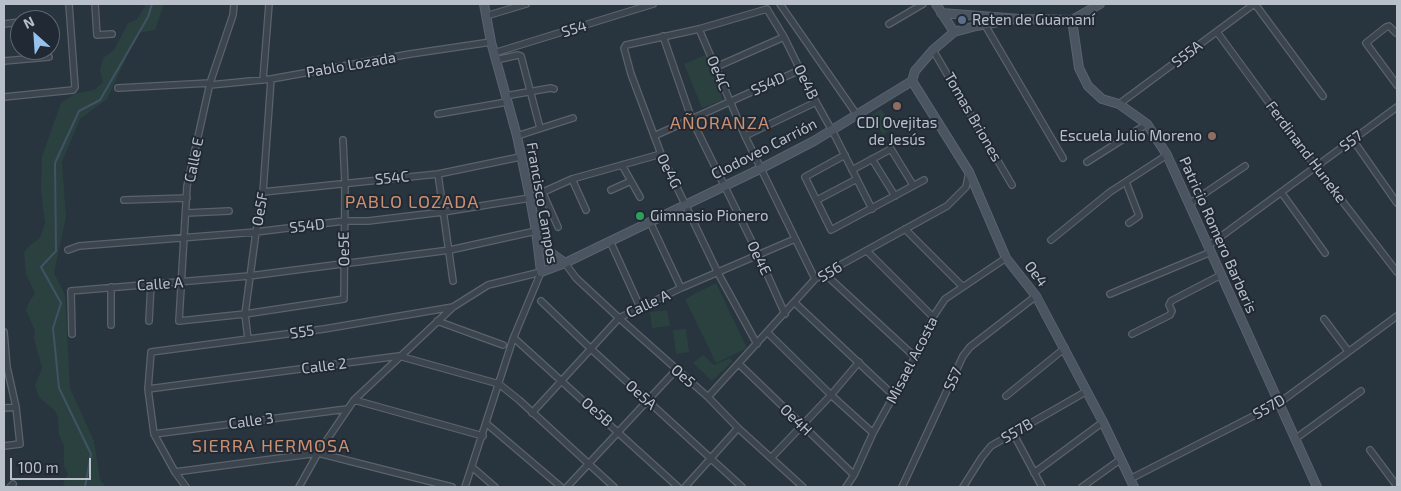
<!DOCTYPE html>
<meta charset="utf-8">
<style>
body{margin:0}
#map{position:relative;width:1401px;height:491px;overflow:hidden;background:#28343e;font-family:"Exo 2",sans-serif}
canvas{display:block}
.frame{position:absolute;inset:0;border:5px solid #b9c0c9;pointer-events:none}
.north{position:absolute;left:10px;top:10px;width:50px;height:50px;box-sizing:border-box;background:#212a34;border:1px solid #5e6670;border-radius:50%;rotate:334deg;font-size:14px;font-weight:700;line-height:20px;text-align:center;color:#b9c0c9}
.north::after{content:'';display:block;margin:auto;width:18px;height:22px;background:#98c2ee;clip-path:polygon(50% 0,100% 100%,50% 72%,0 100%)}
.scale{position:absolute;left:10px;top:458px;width:81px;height:22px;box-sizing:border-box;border:2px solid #b9c0c9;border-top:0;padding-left:6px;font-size:15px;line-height:18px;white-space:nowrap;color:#b9c0c9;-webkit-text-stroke:4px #212a34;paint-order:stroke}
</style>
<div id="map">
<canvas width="1401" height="491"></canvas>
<div class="frame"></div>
<div class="north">N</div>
<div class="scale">100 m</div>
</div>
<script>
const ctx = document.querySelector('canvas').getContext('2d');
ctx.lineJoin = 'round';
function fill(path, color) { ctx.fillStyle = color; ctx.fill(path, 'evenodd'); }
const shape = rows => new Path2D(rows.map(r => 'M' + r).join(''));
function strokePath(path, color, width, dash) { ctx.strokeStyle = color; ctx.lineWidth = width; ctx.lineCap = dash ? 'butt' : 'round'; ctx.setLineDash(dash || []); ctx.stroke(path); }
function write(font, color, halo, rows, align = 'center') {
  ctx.font = font + ' "Exo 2",sans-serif'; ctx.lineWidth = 4; ctx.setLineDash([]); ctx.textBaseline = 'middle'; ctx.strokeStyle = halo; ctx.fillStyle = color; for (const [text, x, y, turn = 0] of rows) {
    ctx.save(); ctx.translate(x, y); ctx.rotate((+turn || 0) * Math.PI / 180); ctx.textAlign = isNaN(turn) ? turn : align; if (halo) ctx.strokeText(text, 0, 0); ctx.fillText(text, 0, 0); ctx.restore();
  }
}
const green = shape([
 [143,4,164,4,155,30,138,33,107,99,80,119,62,162,66,217,54,273,65,295,70,388,94,441,100,480,106,487,65,487,63,484,68,474,64,467,64,446,59,435,58,417,55,411,39,397,35,386,42,368,34,339,35,331,26,310,30,300,35,294,26,274,24,252,30,245,40,238,45,223,41,190,42,156,61,103,74,94,94,90,103,82,100,70,103,58,114,50,128,23,136,20,145,7],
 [705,55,723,100,702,108,684,64],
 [881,109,893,128,883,135,870,116],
 [716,283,747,348,716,363,685,299],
 [667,310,670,326,652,328,650,312],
 [686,329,689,352,676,354,673,330],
 [703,355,714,365,730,358,733,361,712,381,693,363]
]);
const stream = shape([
 [85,487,91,454,59,388,53,328,61,303,41,267,56,251,55,163,79,111,100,100,148,17,152,4]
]);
const street = shape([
 [95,4,97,35,112,34],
 [234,4,233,15,210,83,187,186,179,321,245,314,344,299,345,183,343,140],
 [780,4,857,115],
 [1255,4,1323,96],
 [486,16,526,4],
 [4,24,20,22],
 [889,24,923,4],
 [985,25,1063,158],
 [699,29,745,136,815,279],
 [1217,32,1316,167,1397,272],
 [1396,33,1389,26,1386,27,1366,43,1397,85],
 [663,36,692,120,758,254,785,314],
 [933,50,1012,185],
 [494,53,653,4],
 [496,60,518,55,521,56,540,128],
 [4,61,49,57],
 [716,67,784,37],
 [263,80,269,4],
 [210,85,271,79,410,54,491,42],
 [118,88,210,83],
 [505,96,551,88,554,89],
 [4,97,73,90,75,87,69,4],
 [1119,104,1254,4],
 [438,114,507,102],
 [517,136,573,118],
 [654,136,800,70],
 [745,136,816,102],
 [1353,140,1397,203],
 [845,155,805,177,831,230,924,180],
 [872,159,895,196],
 [1087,162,1147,124],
 [622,165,640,197],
 [852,170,891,149,913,185],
 [438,174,453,281],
 [572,179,586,210],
 [1126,182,1139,216,1129,223],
 [611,190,631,181],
 [542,191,558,227],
 [263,192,438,174,520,157],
 [1281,192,1325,253],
 [124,200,187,198],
 [817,200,857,179],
 [1189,204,1245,166],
 [186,213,229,211],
 [650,222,681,288],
 [905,229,963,287],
 [1051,240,1110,192,1167,155],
 [610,241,640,307],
 [1208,246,1397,107],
 [68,250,79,246,256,232,344,221,368,221,443,212,530,198,572,179,661,154],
 [867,251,933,317],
 [565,263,576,278,619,318,708,397,738,428,803,487],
 [825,274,915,357],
 [111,287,111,325],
 [1110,294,1211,252],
 [541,301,590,348,742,487],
 [795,303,893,395],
 [1324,319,1348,351],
 [149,321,151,284],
 [437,321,503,345],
 [4,332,7,367,16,407,20,444,4,446],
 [768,333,831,395,873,433],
 [72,334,71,291,249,276,450,250,536,231],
 [1132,334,1170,315,1172,311,1169,305,1171,301,1221,275],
 [514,338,678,487],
 [248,339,245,314,256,232,263,192,271,79],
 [757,344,718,273,661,154,631,74,624,48,626,45,699,29,767,9,784,37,816,102,835,136,872,209],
 [739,364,854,475],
 [148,389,399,356,499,384,519,400,614,487],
 [1006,396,1065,348],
 [708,397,815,279,947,206,966,187,969,172],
 [354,400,483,436],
 [4,408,16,407],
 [532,413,619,318,681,288,795,239],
 [487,424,561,487],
 [1013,433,1042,487],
 [154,434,347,409],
 [1295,439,1361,391],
 [1370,450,1397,486],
 [772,457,831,395,859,362],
 [472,467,495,487],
 [175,472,318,453,452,487],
 [1034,473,1103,422],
 [1130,479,1279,403,1397,316],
 [10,487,13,484],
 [186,487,175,472,154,434,148,389,151,352,324,329,453,307],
 [299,487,318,453,354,400,453,307,488,285,541,272],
 [465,487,513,339,541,272],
 [567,487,676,370],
 [685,487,738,428],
 [846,487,854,475,873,433,915,357,933,317,945,299,1006,258],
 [902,487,963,356,970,347,1036,296],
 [963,487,982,457,991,446,1087,391],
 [1082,487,1121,459]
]);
const secondary = shape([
 [484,4,491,42,517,136,530,198,536,231,541,272,565,263,762,168,814,141,912,81,915,71,933,50,954,32,976,26,1015,19],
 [936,4,954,32],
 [941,13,1020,19,1072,20,1100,4],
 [1072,20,1079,68,1088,86,1102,99,1119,104,1147,124,1167,155,1317,487],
 [912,81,969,172,1006,258,1036,296,1103,422,1134,487],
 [538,237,547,250,565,263]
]);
const markers = [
 [962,20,5,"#5c6f8a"],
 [897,106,5,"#8d6e63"],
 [1212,136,5,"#8d6e63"],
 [640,216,5,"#2e9e5b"]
];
const poiNames = [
 ["Reten de Guamaní",972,20],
 ["CDI Ovejitas",897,123,"center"],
 ["de Jesús",897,140,"center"],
 ["Escuela Julio Moreno",1202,136,"right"],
 ["Gimnasio Pionero",650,216]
];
const streetNames = [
 ["S54",574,29,-17],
 ["S55A",1187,54,-37],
 ["Pablo Lozada",351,65,-10],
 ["Oe4C",718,73,67],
 ["Oe4B",806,82,64],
 ["S54D",768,84,-25],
 ["Tomas Briones",973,117,60],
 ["S57",1351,141,-36],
 ["Clodoveo Carrión",764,149,-27],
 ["Ferdinand Huneke",1306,152,53],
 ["Calle E",194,160,-78],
 ["Oe4G",669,171,64],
 ["S54C",392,178,-6],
 ["Francisco Campos",542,203,80],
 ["Oe5F",260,209,-80],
 ["S54D",307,226,-7],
 ["Patricio Romero Barberis",1218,235,66],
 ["Oe5E",344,249,-91],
 ["Oe4E",759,258,64],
 ["S56",830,272,-31],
 ["Oe4",1036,274,53],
 ["Calle A",160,284,-4],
 ["Calle A",648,304,-25],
 ["S55",302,332,-8],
 ["Misael Acosta",912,360,-63],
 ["Calle 2",324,366,-7],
 ["Oe5",683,376,41],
 ["S57",953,379,-65],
 ["Oe5A",641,395,42],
 ["S57D",1269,407,-30],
 ["Oe5B",597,412,41],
 ["Oe4H",796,420,44],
 ["Calle 3",251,421,-8],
 ["S57B",1017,431,-30]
];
const quarterNames = [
 ["AÑORANZA",720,123],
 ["PABLO LOZADA",412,202],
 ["SIERRA HERMOSA",271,446]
];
fill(green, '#2b4140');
strokePath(stream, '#405365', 2);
strokePath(street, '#5a636c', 8);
strokePath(secondary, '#5a636c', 10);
strokePath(street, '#3c454e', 5.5);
strokePath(secondary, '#4b5561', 8);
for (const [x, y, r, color] of markers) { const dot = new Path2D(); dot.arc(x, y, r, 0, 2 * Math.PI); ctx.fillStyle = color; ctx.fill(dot); strokePath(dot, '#212a34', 2); }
write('15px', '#b9c0c9', '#212a34', poiNames, 'left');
write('15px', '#b9c0c9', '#212a34', streetNames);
ctx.letterSpacing = '1px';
write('18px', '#cb8f71', '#212a34', quarterNames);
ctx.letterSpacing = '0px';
</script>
